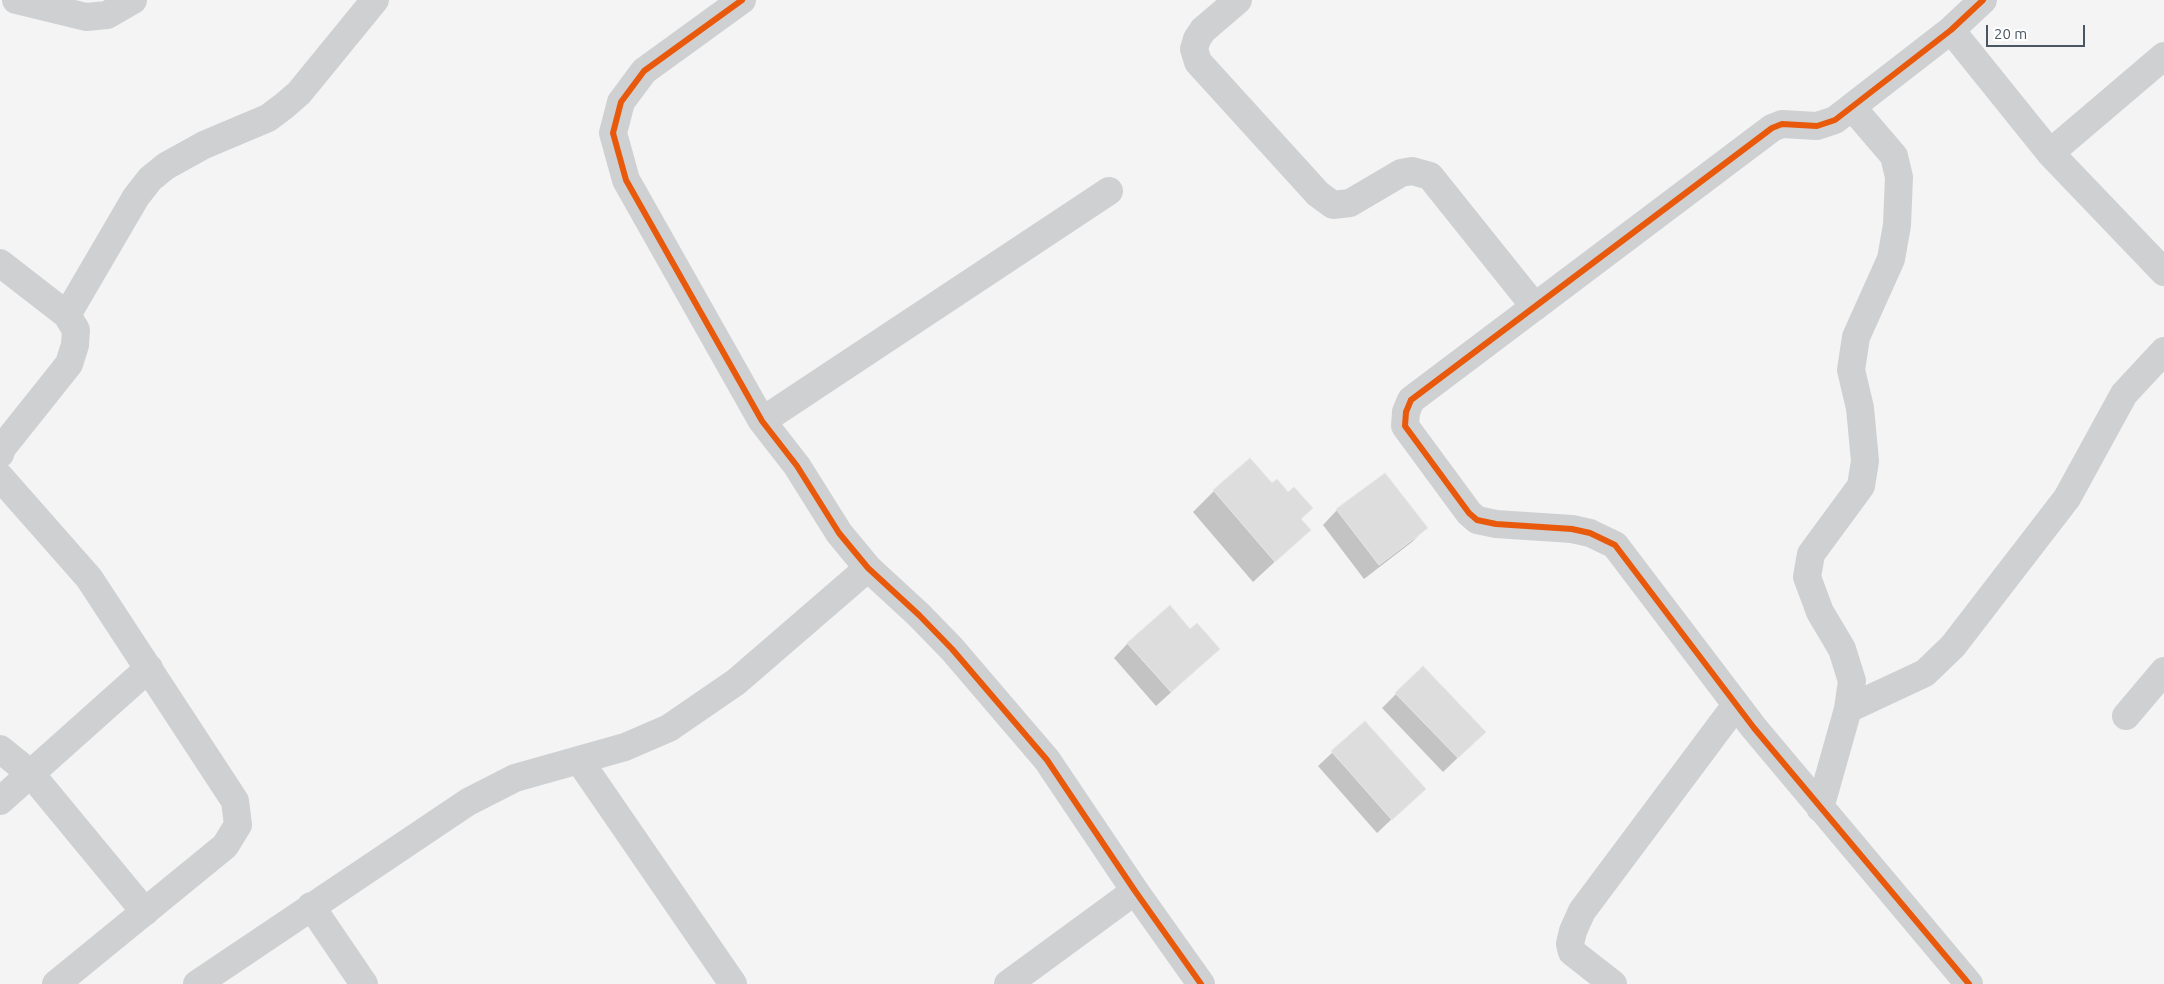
<!DOCTYPE html>
<style>
body{margin:0}
#map{position:relative;width:2164px;height:984px;overflow:hidden;background:#f4f4f4;font-family:Ubuntu,sans-serif}
canvas{display:block}
.scale{position:absolute;left:1986px;top:25px;width:99px;height:22px;box-sizing:border-box;border:2px solid #4a5661;border-top:0;padding-left:6px;font-size:15px;line-height:18px;white-space:nowrap;color:#4a5661;-webkit-text-stroke:4px #fff;paint-order:stroke}
</style>
<div id="map">
<canvas width="2164" height="984"></canvas>
<div class="scale">20 m</div>
</div>
<script>
const ctx = document.querySelector('canvas').getContext('2d');
ctx.lineJoin = 'round';
function fill(path, color) { ctx.fillStyle = color; ctx.fill(path, 'evenodd'); }
const shape = rows => new Path2D(rows.map(r => 'M' + r).join(''));
function strokePath(path, color, width, dash) { ctx.strokeStyle = color; ctx.lineWidth = width; ctx.lineCap = dash ? 'butt' : 'round'; ctx.setLineDash(dash || []); ctx.stroke(path); }
const shadow = shape([
 [1271,485,1288,493,1300,520,1309,530,1253,582,1193,512,1214,491],
 [1337,510,1426,528,1412,542,1364,579,1323,525],
 [1128,643,1219,649,1156,706,1114,658],
 [1396,694,1470,746,1443,772,1382,708],
 [1364,723,1424,789,1377,833,1318,766]
]);
const building = shape([
 [1250,458,1272,483,1277,479,1288,492,1294,487,1313,508,1301,519,1311,530,1275,562,1213,490,1250,458],
 [1385,473,1428,528,1379,565,1336,509,1385,473],
 [1170,605,1190,629,1197,623,1220,649,1171,692,1127,643,1170,605],
 [1423,666,1486,732,1458,758,1395,693,1423,666],
 [1365,721,1426,789,1392,820,1331,751,1365,721]
]);
const minor = shape([
 [16,0,86,17,107,15,133,0],
 [742,0,644,71,621,102,613,133,626,180,762,421,797,466,839,533,868,568,919,615,952,649,1047,760,1135,891,1201,984],
 [1238,0,1203,30,1197,39,1194,49,1198,62,1318,194,1333,205,1350,203,1401,173,1412,171,1430,176,1535,307],
 [1951,30,2050,153,2164,272],
 [2050,153,2164,56],
 [0,263,67,315,76,330,75,345,69,364,2,448,0,454],
 [67,315,136,197,150,179,166,166,204,145,268,118,284,106,299,93,375,0],
 [762,421,1109,191],
 [0,477,89,578,235,801,238,825,225,846,56,984],
 [1848,709,1925,673,1953,646,2067,498,2124,394,2164,351],
 [2126,716,2164,671],
 [0,749,31,774,145,912],
 [579,760,733,984],
 [0,801,149,668],
 [1820,808,1848,709,1852,681,1842,649,1820,612,1807,577,1811,554,1861,486,1865,461,1860,408,1851,370,1856,337,1891,259,1897,225,1899,177,1894,156,1852,107],
 [311,906,364,984],
 [197,984,468,802,515,778,625,747,669,728,736,682,868,568],
 [1008,984,1135,891],
 [1613,984,1572,952,1570,944,1573,931,1582,911,1736,705],
 [1969,984,1754,728,1615,545,1590,533,1572,529,1496,524,1477,520,1469,513,1405,426,1406,412,1411,400,1772,128,1782,124,1817,126,1835,120,1951,30,1983,0]
]);
const cycleway = shape([
 [742,0,644,71,621,102,613,133,626,180,762,421,797,466,839,533,868,568,919,615,952,649,1047,760,1135,891,1201,984],
 [1969,984,1754,728,1615,545,1590,533,1572,529,1496,524,1477,520,1469,513,1405,426,1406,412,1411,400,1772,128,1782,124,1817,126,1835,120,1951,30,1983,0]
]);
fill(shadow, '#0003');
fill(building, '#ddddde');
strokePath(building, '#e5e6e7', 1);
strokePath(minor, '#ced0d2', 28);
strokePath(cycleway, '#e8590c', 6);
</script>
